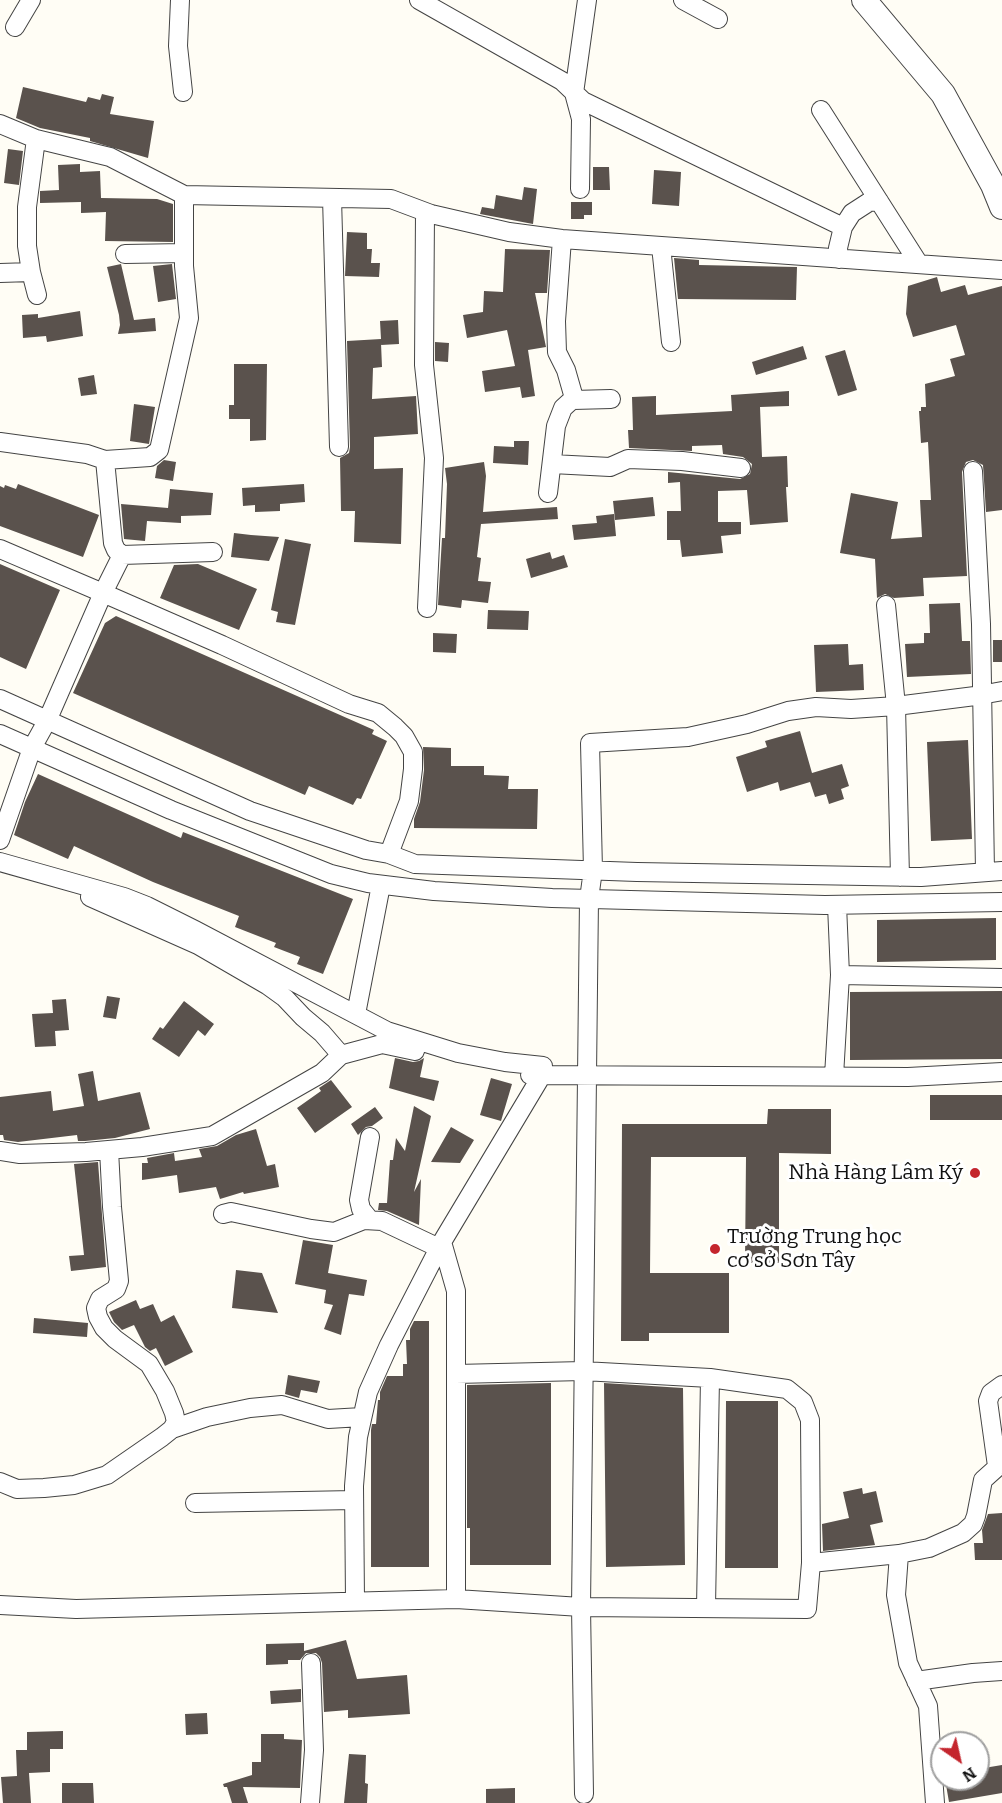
<!DOCTYPE html>
<meta charset="utf-8">
<style>
body{margin:0}
#map{position:relative;width:1002px;height:1803px;overflow:hidden;background:#fffdf5;font-family:Bitter,serif}
canvas{display:block}
.north{position:absolute;left:930px;top:1731px;width:60px;height:60px;box-sizing:border-box;background:#fff;border:2px solid #a0a0a0;border-radius:50%;rotate:146deg;font-size:16px;font-weight:700;line-height:24px;text-align:center;color:#111}
.north::after{content:'';display:block;margin:auto;width:21px;height:27px;background:#c4262e;clip-path:polygon(50% 0,100% 100%,50% 72%,0 100%)}
</style>
<div id="map">
<canvas width="1002" height="1803"></canvas>
<div class="north">N</div>
</div>
<script>
const ctx = document.querySelector('canvas').getContext('2d');
ctx.lineJoin = 'round';
function fill(path, color) { ctx.fillStyle = color; ctx.fill(path, 'evenodd'); }
const shape = rows => new Path2D(rows.map(r => 'M' + r).join(''));
function strokePath(path, color, width, dash) { ctx.strokeStyle = color; ctx.lineWidth = width; ctx.lineCap = dash ? 'butt' : 'round'; ctx.setLineDash(dash || []); ctx.stroke(path); }
function write(font, color, halo, rows, align = 'center') {
  ctx.font = font + ' Bitter,serif'; ctx.lineWidth = 6; ctx.setLineDash([]); ctx.textBaseline = 'middle'; ctx.strokeStyle = halo; ctx.fillStyle = color; for (const [text, x, y, turn = 0] of rows) {
    ctx.save(); ctx.translate(x, y); ctx.rotate((+turn || 0) * Math.PI / 180); ctx.textAlign = isNaN(turn) ? turn : align; if (halo) ctx.strokeText(text, 0, 0); ctx.fillText(text, 0, 0); ctx.restore();
  }
}
const building = shape([
 [23,87,86,102,88,97,100,100,102,94,114,97,110,114,154,121,148,158,90,141,90,138,40,128,16,118],
 [8,149,23,151,19,185,4,183],
 [80,164,80,172,100,171,101,198,157,199,173,204,173,242,105,241,106,212,81,213,81,202,40,203,40,191,59,190,58,165],
 [593,167,609,167,610,190,593,190],
 [654,170,681,172,679,206,652,204],
 [524,187,537,189,533,224,480,214,482,207,494,209,496,195,522,200],
 [571,202,592,202,592,215,584,215,584,219,571,219],
 [347,232,367,233,367,249,372,249,371,263,380,263,379,277,345,276],
 [505,249,550,250,547,293,535,293,546,347,528,350,535,396,522,398,520,387,485,392,482,371,515,366,507,330,467,338,463,315,483,312,484,291,503,292],
 [674,258,699,260,699,265,797,267,796,300,678,299],
 [121,264,134,320,155,318,156,331,118,334,120,325,119,315,107,267],
 [172,264,176,299,158,302,153,266],
 [937,277,941,292,965,285,968,295,1002,286,1002,510,986,512,983,465,973,460,966,462,962,472,967,576,923,578,924,596,894,598,885,594,877,598,875,559,840,553,851,493,898,502,891,539,922,537,920,500,931,500,928,442,921,443,919,411,921,411,921,407,926,407,925,384,955,376,950,359,965,355,956,325,913,337,906,314,908,286],
 [80,311,83,336,47,342,46,336,23,338,22,315,38,314,38,318],
 [398,320,399,344,381,345,381,343,382,367,373,368,372,399,416,396,418,434,374,437,374,469,403,468,401,544,354,542,355,511,341,511,340,458,349,453,350,447,347,341,381,339,380,321],
 [435,342,449,343,448,362,435,361],
 [803,346,807,359,756,375,752,362],
 [845,350,857,390,838,396,825,356],
 [234,364,267,364,266,440,250,441,250,419,229,419,229,405,234,405],
 [94,375,97,394,81,396,78,378],
 [789,391,789,406,760,407,762,457,787,456,788,487,786,487,788,522,750,525,747,490,718,491,718,522,741,522,741,534,721,536,723,553,682,557,680,540,667,540,667,511,681,511,680,482,668,483,668,472,740,479,750,474,752,464,743,457,723,454,722,445,692,446,692,451,629,448,628,430,633,430,632,397,656,396,656,415,732,411,731,395],
 [134,404,155,407,149,444,130,441],
 [514,441,529,441,528,465,493,463,494,446,514,447],
 [164,460,176,462,173,481,155,478,157,466],
 [484,462,486,476,483,512,557,507,558,519,481,524,477,557,481,558,478,581,491,582,488,603,462,600,461,608,438,605,442,538,445,538,447,484,445,468],
 [18,484,99,515,83,557,0,526,0,486,4,488,5,485,16,489],
 [304,484,305,502,280,504,280,511,255,512,255,505,243,506,242,488],
 [170,489,213,493,211,515,181,516,181,523,147,521,145,541,124,539,121,504,168,508],
 [653,497,655,516,615,520,613,501],
 [614,514,616,536,574,540,572,525,597,523,596,516],
 [234,533,251,535,279,537,269,561,231,557],
 [285,539,311,544,295,625,276,622,278,612,271,610],
 [550,552,552,559,564,555,568,567,531,578,526,559],
 [0,564,60,590,26,669,0,657],
 [198,564,257,589,239,630,160,598,174,565],
 [960,603,962,641,970,641,971,674,907,677,905,644,924,643,924,633,930,633,929,604],
 [488,610,529,611,528,630,487,629],
 [116,616,374,730,372,734,387,741,361,799,357,798,353,805,309,786,305,795,73,693,105,623],
 [433,633,457,634,456,653,433,652],
 [993,640,1002,640,1002,662,993,662],
 [848,644,849,665,863,664,864,690,816,692,814,645],
 [800,731,812,773,842,764,849,786,841,789,844,799,829,804,826,794,815,797,810,782,780,791,778,782,747,792,736,757,767,747,765,741],
 [968,740,972,839,931,841,927,742],
 [423,747,451,748,451,766,484,766,484,775,509,776,508,789,538,789,537,829,414,828,414,819,420,802,424,770],
 [38,774,181,838,183,832,353,899,323,974,297,964,300,957,274,947,276,943,235,927,239,916,153,882,74,846,68,859,14,835,25,802],
 [996,918,996,960,877,962,877,920],
 [1002,991,1002,1059,850,1060,850,992],
 [107,996,120,998,116,1019,103,1017],
 [66,999,69,1030,55,1031,56,1046,35,1047,32,1014,53,1013,52,1000],
 [184,1001,214,1024,205,1036,198,1030,179,1057,152,1039,160,1027,163,1029],
 [395,1058,413,1062,419,1061,424,1058,420,1077,439,1081,434,1101,389,1088],
 [93,1071,98,1101,140,1092,150,1129,115,1138,85,1141,78,1141,77,1135,18,1142,4,1140,3,1135,0,1135,0,1097,51,1091,53,1111,84,1106,78,1074],
 [491,1078,512,1084,501,1121,480,1115],
 [331,1080,352,1107,315,1133,297,1108,321,1091,319,1088],
 [930,1095,1002,1095,1002,1120,930,1120],
 [414,1106,431,1116,414,1192,421,1179,419,1225,387,1211,378,1210,379,1203,387,1203,390,1160,393,1160,396,1138,405,1151],
 [375,1107,383,1118,372,1126,366,1127,358,1135,351,1124],
 [768,1109,831,1109,831,1154,779,1153,779,1263,745,1263,746,1157,651,1157,650,1273,729,1273,729,1333,649,1333,649,1341,621,1341,622,1124,767,1124],
 [451,1127,474,1140,460,1163,431,1162],
 [256,1129,267,1166,275,1164,279,1187,244,1194,243,1192,220,1199,216,1187,179,1193,177,1175,142,1180,142,1163,148,1163,147,1158,174,1153,175,1161,202,1157,199,1149,217,1146,236,1135],
 [98,1162,106,1267,71,1271,69,1256,84,1255,74,1164],
 [303,1240,333,1245,328,1273,367,1280,364,1296,349,1294,341,1335,324,1329,333,1305,324,1303,326,1290,295,1284],
 [236,1270,262,1273,278,1313,232,1308],
 [136,1300,140,1309,153,1304,161,1322,174,1315,193,1352,165,1366,156,1348,150,1351,145,1347,134,1325,122,1330,114,1322,109,1312],
 [34,1318,88,1323,87,1337,33,1333],
 [414,1321,429,1321,429,1567,371,1567,371,1430,372,1424,376,1424,378,1400,380,1400,380,1392,387,1376,403,1376,403,1364,407,1364,406,1340,410,1340,410,1329],
 [288,1375,320,1381,317,1393,301,1390,299,1398,285,1394],
 [551,1383,551,1565,470,1565,470,1528,467,1528,467,1385],
 [604,1383,683,1388,685,1565,606,1567],
 [726,1401,778,1401,778,1568,725,1568],
 [862,1488,863,1494,876,1491,883,1522,870,1525,875,1545,823,1551,822,1524,849,1518,843,1492],
 [1002,1513,1002,1560,975,1560,974,1543,983,1543,982,1530,988,1514],
 [346,1640,357,1679,407,1675,410,1714,348,1718,348,1710,324,1712,322,1663,320,1657,316,1653,306,1653,300,1660,288,1660,288,1664,266,1665,266,1644,304,1643,304,1651],
 [301,1689,301,1702,271,1704,270,1691],
 [207,1713,208,1734,186,1735,185,1714],
 [63,1731,63,1749,50,1749,50,1772,29,1773,31,1803,3,1803,1,1777,17,1776,16,1750,27,1750,27,1732],
 [261,1734,284,1734,284,1739,302,1740,300,1788,243,1787,248,1803,232,1803,227,1787,224,1787,223,1784,252,1775,252,1762,261,1762],
 [349,1754,366,1755,365,1783,368,1784,367,1803,344,1803],
 [1002,1765,1002,1793,949,1802,945,1779,978,1779,978,1769],
 [62,1783,93,1783,94,1803,62,1803],
 [515,1788,515,1803,486,1803,486,1789]
]);
const minor = shape([
 [180,0,178,46,183,92],
 [419,0,562,81,583,101,843,227],
 [683,0,718,19],
 [15,27,31,0],
 [821,110,919,264],
 [0,124,36,139,110,157,184,195,391,199,431,214,509,232,562,239,1002,270],
 [36,139,27,207,27,246,31,272,37,295],
 [580,189,581,119,574,93,587,0],
 [332,198,339,447],
 [425,212,424,365,434,458,427,608],
 [661,246,671,342],
 [125,254,184,253],
 [839,259,838,248,843,227,852,213,869,202,879,201],
 [0,273,31,272],
 [573,400,611,399],
 [0,442,87,454,105,460,113,543,116,550,122,555,213,552],
 [105,460,150,457,159,450,189,318,184,266,184,195],
 [552,464,610,467,628,459,682,461,741,468],
 [973,471,981,624,985,872],
 [548,493,556,426,563,408,574,398,566,370,557,352,556,321,562,239],
 [0,549,103,593,122,555],
 [886,605,896,706,900,877],
 [0,699,250,811,366,850,389,854,415,864,637,872,921,877,1002,871],
 [0,734,171,810,331,874,368,883,434,891,552,898,825,905,1002,902],
 [0,840,32,748,47,721,103,593,222,645,349,704,378,713,395,727,404,736,413,752,413,769,409,801,389,854],
 [0,862,124,897,147,906,195,930,387,1031,458,1053,505,1062,543,1066,542,1075,442,1242,389,1345,368,1392,358,1437,354,1486,355,1601],
 [90,897,198,945,267,985,285,998,303,1017,322,1033,341,1055],
 [840,975,1002,978],
 [356,1014,381,885],
 [530,1075,908,1077,1002,1072],
 [834,1076,840,975,837,905],
 [370,1137,359,1200,361,1209,370,1220],
 [0,1151,20,1154,86,1152,142,1147,212,1136,322,1073,341,1055,382,1044,415,1051],
 [223,1214,231,1212,311,1229,334,1232,364,1220,382,1221,439,1248],
 [442,1242,456,1291,456,1599],
 [172,1429,207,1417,250,1408,282,1405,328,1419,362,1417],
 [997,1466,988,1401,991,1393,1002,1385],
 [0,1482,17,1489,44,1488,74,1485,107,1475,162,1437,172,1429,176,1422,174,1413,165,1391,149,1364,115,1339,104,1328,98,1317,96,1308,100,1299,116,1289,119,1281,112,1207,109,1150],
 [195,1503,354,1500],
 [811,1563,899,1554],
 [0,1605,76,1609,456,1599,581,1607,807,1609,811,1563,810,1420,803,1402,787,1389,710,1378,583,1371,456,1374],
 [706,1607,710,1378],
 [916,1681,973,1673,1002,1671],
 [584,1794,581,1607,589,899,593,870,590,743,688,737,747,724,788,711,816,707,851,709,896,706,975,696,1002,691],
 [310,1803,314,1750,311,1663],
 [935,1803,928,1706,908,1663,896,1595,899,1554,929,1548,963,1533,973,1524,976,1516,983,1480,1002,1463]
]);
const tertiary = shape([
 [864,0,943,94,993,185,1002,207]
]);
const markers = [
 [975,1173,6,"#c4262e"],
 [715,1249,6,"#c4262e"]
];
const poiNames = [
 ["Nhà Hàng Lâm Ký",963,1173],
 ["Trường Trung học",727,1237,"left"],
 ["cơ sở Sơn Tây",727,1261,"left"]
];
fill(building, '#5a524d');
strokePath(minor, '#444', 20);
strokePath(tertiary, '#444', 26);
strokePath(minor, '#fff', 18);
strokePath(tertiary, '#fff', 24);
for (const [x, y, r, color] of markers) { const dot = new Path2D(); dot.arc(x, y, r, 0, 2 * Math.PI); ctx.fillStyle = color; ctx.fill(dot); strokePath(dot, '#fff', 2); }
write('21px', '#111', '#fff', poiNames, 'right');
</script>
